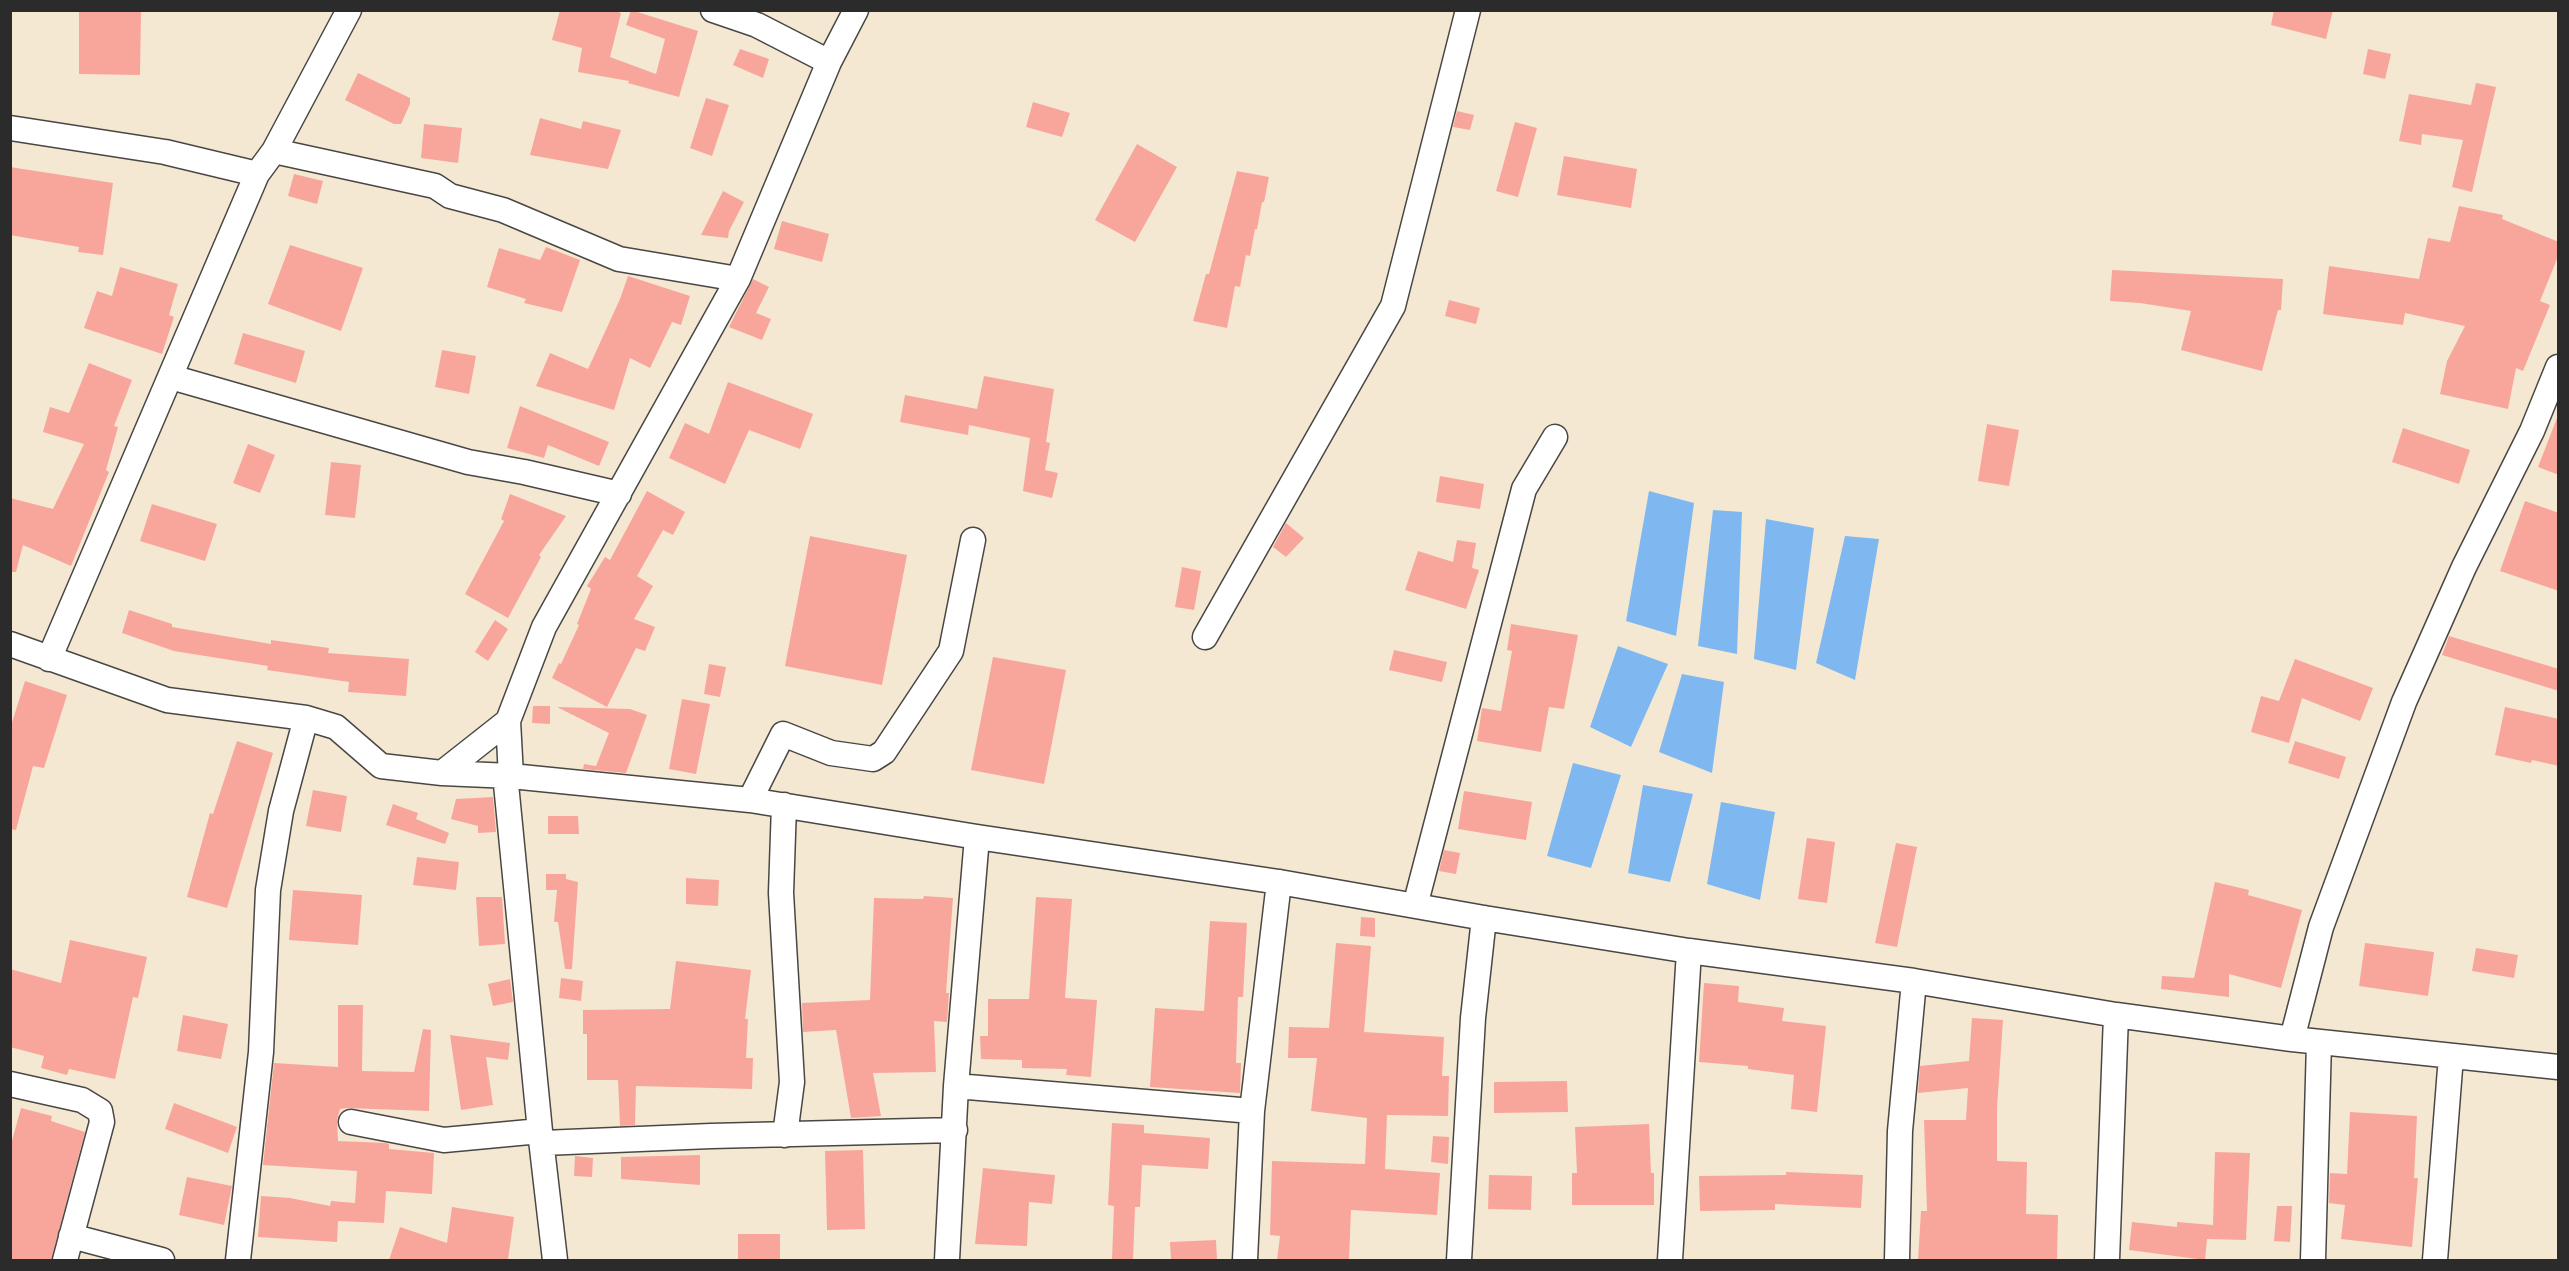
<!DOCTYPE html>
<style>
body{margin:0}
#map{position:relative;width:2569px;height:1271px;overflow:hidden;background:#f5e8d3;font-family:"Shantell Sans",sans-serif}
canvas{display:block}
.frame{position:absolute;inset:0;border:12px solid #2b2b2b;pointer-events:none}
</style>
<div id="map">
<canvas width="2569" height="1271"></canvas>
<div class="frame"></div>
</div>
<script>
const ctx = document.querySelector('canvas').getContext('2d');
ctx.lineJoin = 'round';
function fill(path, color) { ctx.fillStyle = color; ctx.fill(path, 'evenodd'); }
const shape = rows => new Path2D(rows.map(r => 'M' + r).join(''));
function strokePath(path, color, width, dash) { ctx.strokeStyle = color; ctx.lineWidth = width; ctx.lineCap = dash ? 'butt' : 'round'; ctx.setLineDash(dash || []); ctx.stroke(path); }
const water = shape([
 [1649,491,1694,503,1676,636,1626,621],
 [1713,510,1742,512,1737,654,1698,646],
 [1766,519,1814,528,1796,670,1754,659],
 [1845,536,1879,539,1855,680,1816,663],
 [1618,646,1668,664,1631,747,1590,727],
 [1682,674,1724,682,1712,773,1659,752],
 [1573,763,1621,775,1591,868,1547,856],
 [1643,785,1693,794,1670,882,1628,873],
 [1721,802,1775,812,1760,900,1707,884]
]);
const building = shape([
 [79,10,141,10,140,75,79,74],
 [560,10,612,10,621,13,610,57,656,74,665,39,626,25,631,10,698,31,679,97,628,83,629,81,578,72,582,48,552,40],
 [2274,10,2333,10,2326,39,2271,25],
 [740,49,769,59,763,78,733,65],
 [2368,49,2391,54,2385,79,2363,74],
 [358,73,410,98,410,104,401,124,394,124,345,100],
 [2476,83,2496,87,2472,192,2452,187,2463,140,2422,134,2421,145,2399,141,2409,94,2471,105],
 [706,98,729,105,712,156,690,148],
 [1033,102,1070,113,1062,137,1026,127],
 [1457,111,1474,115,1470,130,1453,127],
 [540,118,581,129,583,121,621,130,608,169,530,155],
 [1515,122,1537,128,1518,197,1496,191],
 [424,124,462,128,458,163,421,158],
 [1137,144,1177,167,1135,242,1095,220],
 [1564,156,1637,169,1631,208,1557,195],
 [10,167,113,183,103,255,78,252,79,247,10,235],
 [1237,171,1269,177,1264,202,1262,202,1257,229,1255,229,1250,256,1246,255,1240,287,1235,286,1227,328,1193,321,1206,274,1209,274],
 [294,174,323,181,317,204,288,196],
 [723,191,744,202,729,231,728,238,701,235],
 [2459,206,2503,215,2502,219,2559,242,2559,254,2540,301,2550,305,2523,371,2516,368,2508,409,2440,394,2447,361,2465,326,2405,313,2403,325,2323,314,2329,266,2419,279,2428,238,2450,242],
 [782,221,829,234,822,262,774,249],
 [290,245,363,268,341,331,268,304],
 [546,247,580,260,562,312,524,303,526,299,487,287,499,248,540,260],
 [120,267,178,284,169,315,174,317,162,354,84,328,97,291,112,296],
 [2112,270,2283,279,2281,310,2278,310,2262,371,2181,350,2191,311,2140,303,2110,301],
 [628,276,690,296,681,325,672,322,650,368,630,358,614,410,536,386,550,353,588,369,620,299],
 [753,279,769,287,756,313,771,319,762,340,729,327],
 [1449,300,1480,308,1476,324,1445,316],
 [243,333,305,351,296,383,234,364],
 [442,350,476,356,469,394,435,387],
 [89,363,132,380,114,426,118,427,106,470,109,472,71,566,23,545,16,572,10,572,10,498,53,509,84,444,43,432,50,407,69,413],
 [984,376,1054,389,1046,442,1050,443,1045,470,1058,473,1052,498,1023,491,1030,438,969,425,968,435,900,422,905,395,977,409],
 [728,382,813,414,800,449,749,430,725,484,669,458,685,423,709,434],
 [520,406,609,442,599,466,548,445,544,458,507,448],
 [2557,418,2559,418,2559,475,2538,467],
 [1987,424,2019,430,2009,486,1978,481],
 [2403,428,2470,450,2459,484,2392,462],
 [248,444,275,455,260,493,233,483],
 [331,462,361,465,355,518,325,515],
 [1440,476,1484,484,1480,509,1436,502],
 [647,491,685,512,673,535,663,530,637,576,653,586,634,619,655,627,645,651,636,648,607,707,552,678,559,663,561,664,579,625,577,624,591,589,587,586,605,557,610,560],
 [510,494,566,516,539,555,541,557,508,618,465,594,504,521,501,519],
 [2525,501,2559,513,2559,591,2500,571],
 [152,504,217,524,205,561,140,541],
 [1286,523,1304,538,1286,557,1273,547],
 [810,536,907,555,882,685,785,666],
 [1457,540,1476,543,1472,568,1479,570,1466,609,1405,590,1418,551,1453,562],
 [1182,567,1201,571,1194,610,1175,607],
 [129,610,172,624,172,627,271,644,271,640,329,648,328,653,409,659,406,696,348,692,349,682,267,670,268,666,174,651,122,633],
 [495,620,508,629,488,661,475,652],
 [1511,624,1578,635,1564,709,1549,707,1541,752,1477,741,1482,708,1501,711,1512,651,1507,650],
 [2449,636,2559,669,2559,691,2442,655],
 [1394,650,1447,662,1442,682,1389,670],
 [993,657,1066,670,1044,784,971,770],
 [2295,659,2373,688,2360,721,2302,698,2289,743,2251,732,2261,696,2279,701],
 [709,664,726,667,720,697,704,694],
 [25,681,67,695,44,768,33,766,16,830,10,829,10,729],
 [682,699,710,704,696,774,669,769],
 [533,706,550,706,550,724,532,723],
 [557,707,630,709,647,715,626,773,583,769,584,764,596,766,609,733],
 [2505,707,2559,719,2559,766,2532,760,2531,763,2495,755],
 [237,741,273,753,227,908,187,897,210,813,213,814],
 [2295,741,2346,757,2339,779,2288,763],
 [313,790,347,796,341,832,306,826],
 [1464,791,1532,802,1526,840,1458,829],
 [493,797,496,832,478,833,478,826,451,819,456,799],
 [393,804,418,813,416,819,449,833,445,844,386,825],
 [548,816,578,816,579,834,548,834],
 [1807,838,1835,842,1827,903,1798,899],
 [1896,843,1917,847,1897,947,1875,943],
 [1444,850,1460,853,1456,874,1439,871],
 [417,857,459,862,456,890,413,885],
 [546,874,566,874,566,879,578,882,572,969,565,969,558,922,554,922,557,890,546,890],
 [686,878,719,880,718,906,686,904],
 [2215,882,2249,890,2248,895,2302,910,2281,988,2229,974,2229,997,2161,989,2162,976,2194,978],
 [293,890,362,895,358,945,289,940],
 [924,896,953,898,946,993,949,993,947,1022,934,1021,936,1072,873,1073,881,1116,851,1118,836,1030,803,1032,802,1003,870,1000,874,898,923,899],
 [476,897,502,897,505,944,479,946],
 [1036,897,1072,899,1065,998,1097,1000,1091,1077,1066,1075,1067,1069,1022,1068,1022,1060,981,1059,980,1036,988,1036,988,999,1029,999],
 [1361,917,1375,918,1375,937,1360,936],
 [1210,921,1247,923,1243,997,1238,997,1236,1063,1241,1063,1240,1093,1150,1087,1155,1008,1204,1011],
 [70,940,147,957,138,998,133,997,115,1079,69,1069,67,1075,41,1068,44,1056,10,1047,10,969,61,983],
 [1336,943,1371,946,1364,1032,1444,1037,1442,1076,1449,1076,1448,1116,1387,1115,1385,1169,1440,1173,1437,1215,1351,1210,1349,1260,1277,1260,1280,1236,1270,1235,1272,1161,1365,1164,1367,1118,1311,1111,1317,1058,1288,1058,1289,1027,1329,1028],
 [2365,943,2434,952,2428,996,2359,986],
 [2476,948,2518,955,2514,978,2472,971],
 [676,961,751,970,745,1019,748,1019,746,1058,753,1058,752,1089,636,1086,635,1125,620,1126,618,1080,587,1080,587,1034,583,1034,583,1010,670,1009],
 [561,978,583,981,581,1001,559,998],
 [510,979,513,1002,493,1006,488,984],
 [1704,983,1739,986,1738,1002,1784,1008,1782,1021,1826,1026,1817,1112,1791,1109,1794,1075,1748,1069,1748,1066,1699,1062],
 [338,1005,363,1005,362,1071,414,1072,423,1029,431,1030,429,1111,347,1108,340,1109,337,1120,338,1141,385,1143,389,1144,389,1149,434,1153,432,1194,386,1191,384,1223,338,1221,337,1242,258,1237,261,1196,290,1198,330,1206,331,1201,355,1203,357,1171,263,1165,274,1063,338,1067],
 [183,1015,228,1024,221,1059,177,1051],
 [1972,1018,2003,1020,1997,1108,1997,1161,2027,1162,2026,1214,2058,1215,2057,1260,1918,1260,1921,1211,1927,1211,1924,1120,1966,1120,1968,1088,1918,1093,1920,1066,1969,1061],
 [450,1035,510,1043,508,1060,486,1057,493,1105,461,1110],
 [1567,1081,1568,1112,1494,1113,1494,1082],
 [174,1103,237,1127,228,1153,165,1129],
 [21,1108,52,1116,51,1121,85,1132,51,1260,10,1260,10,1148],
 [2350,1112,2417,1116,2414,1178,2418,1178,2412,1247,2341,1239,2345,1205,2329,1203,2330,1173,2347,1174],
 [1112,1123,1144,1125,1144,1133,1210,1138,1208,1169,1142,1165,1140,1207,1135,1207,1133,1260,1112,1260,1114,1206,1108,1205],
 [1649,1124,1651,1173,1654,1173,1654,1205,1572,1205,1572,1173,1577,1173,1575,1127],
 [1433,1136,1449,1137,1448,1164,1431,1162],
 [863,1150,865,1229,827,1230,825,1151],
 [2215,1152,2250,1153,2246,1240,2207,1239,2205,1260,2129,1250,2132,1222,2177,1227,2177,1222,2213,1225],
 [700,1155,700,1185,621,1179,621,1157],
 [575,1156,593,1158,592,1177,574,1176],
 [983,1168,1055,1175,1052,1204,1029,1202,1027,1246,975,1244],
 [1786,1172,1863,1175,1861,1208,1775,1204,1775,1210,1700,1211,1699,1176,1786,1175],
 [1489,1175,1532,1176,1531,1210,1488,1209],
 [187,1177,232,1186,224,1225,179,1215],
 [2277,1206,2292,1206,2290,1242,2274,1241],
 [452,1207,514,1217,508,1260,389,1260,400,1227,447,1243],
 [738,1234,780,1234,780,1260,738,1260],
 [1216,1240,1217,1259,1171,1260,1170,1242]
]);
const minor = shape([
 [713,10,757,25,829,62],
 [10,128,165,152,257,174],
 [274,151,435,186,450,196,503,210,619,259,738,279],
 [171,377,468,462,524,472,619,494],
 [1205,637,1393,306,1468,10],
 [10,644,167,700,306,718,336,727,381,766,442,773,511,776,750,800,977,837,1279,882,1484,918,1689,951,1914,981,2116,1015,2292,1039,2558,1067],
 [49,659,257,174,274,151,349,10],
 [442,773,508,721],
 [750,800,783,734,831,753,873,759,884,752,951,651,973,540],
 [784,805,781,893,792,1082,785,1135],
 [1415,906,1524,489,1555,437],
 [2292,1039,2321,927,2404,702,2464,567,2532,431,2558,367],
 [10,1084,82,1100,100,1111,102,1122,65,1260],
 [956,1086,1252,1111],
 [351,1122,444,1140,540,1131],
 [543,1143,711,1136,955,1130],
 [71,1236,162,1260],
 [238,1260,261,1052,268,890,281,811,306,718],
 [555,1260,540,1131,506,784,511,776,508,721,544,627,738,279,829,62,856,10],
 [947,1260,956,1086,977,837],
 [1245,1260,1252,1111,1279,882],
 [1459,1260,1473,1018,1484,918],
 [1670,1260,1689,951],
 [1897,1260,1900,1131,1914,981],
 [2107,1260,2116,1015],
 [2313,1260,2319,1042],
 [2435,1260,2451,1056]
]);
fill(water, '#7fb8f0');
fill(building, '#f8a69c');
strokePath(minor, '#494744', 27);
strokePath(minor, '#fff', 24);
</script>
